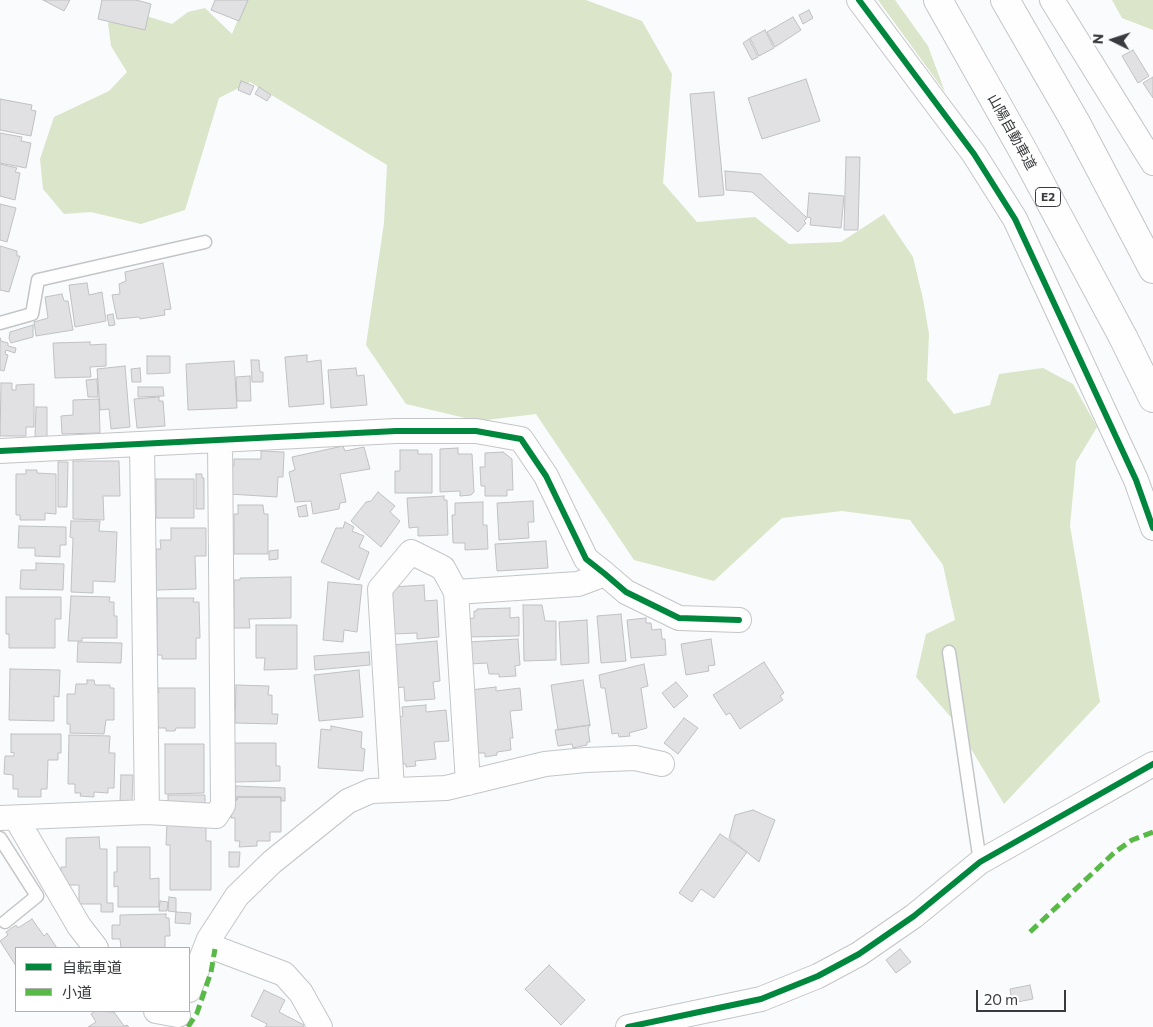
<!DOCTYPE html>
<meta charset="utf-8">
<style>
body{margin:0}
#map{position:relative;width:1153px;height:1027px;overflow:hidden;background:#fafbfd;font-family:Commissioner,"Noto Sans JP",sans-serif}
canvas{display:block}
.legend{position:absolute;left:15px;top:947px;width:175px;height:65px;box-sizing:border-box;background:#fff;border:1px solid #afb0b1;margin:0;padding:6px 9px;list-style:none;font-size:15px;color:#383a3d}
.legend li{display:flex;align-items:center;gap:10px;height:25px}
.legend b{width:25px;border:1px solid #afb0b1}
.north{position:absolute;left:1088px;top:15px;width:50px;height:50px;-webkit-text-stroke:4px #fff;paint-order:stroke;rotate:274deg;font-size:14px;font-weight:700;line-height:20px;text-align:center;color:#383a3d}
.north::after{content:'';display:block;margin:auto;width:18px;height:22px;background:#383a3d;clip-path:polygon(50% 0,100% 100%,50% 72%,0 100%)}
.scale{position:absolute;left:976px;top:990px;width:90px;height:22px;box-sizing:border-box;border:2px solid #383a3d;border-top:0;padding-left:6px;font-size:15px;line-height:18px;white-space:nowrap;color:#383a3d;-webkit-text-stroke:4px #fff;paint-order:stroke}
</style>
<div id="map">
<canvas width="1153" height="1027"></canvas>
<ul class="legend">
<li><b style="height:6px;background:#00873e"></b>自転車道</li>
<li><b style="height:6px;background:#58b947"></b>小道</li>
</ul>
<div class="north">N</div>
<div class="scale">20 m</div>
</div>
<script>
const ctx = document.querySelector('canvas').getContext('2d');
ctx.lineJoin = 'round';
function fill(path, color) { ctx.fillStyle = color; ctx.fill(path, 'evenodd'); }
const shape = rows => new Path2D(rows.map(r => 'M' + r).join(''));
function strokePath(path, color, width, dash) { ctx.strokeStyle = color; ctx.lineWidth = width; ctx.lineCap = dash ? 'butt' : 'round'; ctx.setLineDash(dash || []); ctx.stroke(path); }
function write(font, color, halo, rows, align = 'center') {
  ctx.font = font + ' Commissioner,"Noto Sans JP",sans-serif'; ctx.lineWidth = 5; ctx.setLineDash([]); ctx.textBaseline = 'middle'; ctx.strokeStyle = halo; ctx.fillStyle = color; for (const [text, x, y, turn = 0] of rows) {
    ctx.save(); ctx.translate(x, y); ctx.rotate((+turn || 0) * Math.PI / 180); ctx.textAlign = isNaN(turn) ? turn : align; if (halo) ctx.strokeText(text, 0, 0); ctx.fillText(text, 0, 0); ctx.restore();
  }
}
const forest = shape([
 [246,0,586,0,642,21,672,74,663,183,697,222,755,217,789,244,841,242,884,214,913,257,923,299,929,334,927,380,954,414,990,405,999,374,1043,368,1073,384,1097,427,1076,462,1070,526,1100,702,1004,804,955,722,916,677,926,634,955,620,943,565,910,520,842,511,782,518,714,581,634,560,536,414,478,421,406,404,366,345,384,223,387,165,250,82,219,98,185,210,141,224,91,212,64,214,43,189,40,159,54,117,109,91,127,72,111,46,108,23,127,10,172,24,188,12,205,8,232,34],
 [878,0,895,0,928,46,945,92],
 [1112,0,1153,0,1153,30,1122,18]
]);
const building = shape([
 [43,0,70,0,64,11,43,0],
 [102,0,136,0,151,4,145,30,98,19,102,0],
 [215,0,248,0,239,21,211,10,215,0],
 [809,10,813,18,803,24,799,15,809,10],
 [793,17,801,30,775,47,767,32,793,17],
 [765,30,774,48,759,56,750,38,765,30],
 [749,39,758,57,752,60,743,43,749,39],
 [1133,50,1149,76,1138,83,1122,56,1133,50],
 [1153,77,1153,98,1143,83,1153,77],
 [806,79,820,121,762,139,748,98,806,79],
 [241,81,254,86,250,95,238,90,241,81],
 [259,87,271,95,267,101,255,94,259,87],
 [714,92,724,195,699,197,690,94,714,92],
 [0,99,32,105,31,110,36,111,31,136,0,130,0,99],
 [0,133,22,137,21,141,31,143,26,168,0,163,0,133],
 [846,157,860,157,858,230,844,230,846,157],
 [0,164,17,168,15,172,20,173,15,200,0,196,0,164],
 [725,171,761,174,807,218,804,221,806,223,798,232,752,192,726,190,725,171],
 [809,193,844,196,841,228,810,225,811,218,807,217,809,193],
 [0,204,16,208,7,242,0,240,0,204],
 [0,246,17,251,17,256,20,256,9,292,0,290,0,246],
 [163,263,171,309,164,310,165,315,140,319,139,317,117,319,112,295,120,294,119,284,126,281,125,272,163,263],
 [87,283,89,295,102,292,106,321,75,327,69,285,87,283],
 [62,294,64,301,68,301,73,330,36,336,34,322,48,318,45,297,62,294],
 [113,314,115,325,109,326,107,315,113,314],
 [33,325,33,337,11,343,9,338,10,332,33,325],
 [0,338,1,341,8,343,8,346,16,348,15,353,6,350,5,354,8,355,4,371,0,370,0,338],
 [90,342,90,345,106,344,106,366,90,367,91,377,55,378,53,343,90,342],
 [307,355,307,362,321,360,324,404,289,407,285,357,307,355],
 [147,356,170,356,170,373,147,374,147,356],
 [251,360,259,360,260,372,263,372,263,382,252,382,251,360],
 [234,361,237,408,188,410,186,364,234,361],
 [125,366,130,427,111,429,109,409,100,410,97,369,125,366],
 [140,368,141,382,132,382,131,369,140,368],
 [356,368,357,376,364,375,367,405,331,408,328,370,356,368],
 [250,376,251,401,237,401,236,377,250,376],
 [97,379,98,397,88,397,86,380,97,379],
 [1,383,12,383,12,390,16,390,16,385,34,384,34,427,26,427,26,436,0,436,1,383],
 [138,387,163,387,164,396,138,397,138,387],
 [159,397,159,401,163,401,165,426,137,428,134,399,159,397],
 [99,399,100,433,62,434,61,416,73,415,73,400,99,399],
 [36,407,47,407,47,437,35,437,36,407],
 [343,446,345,451,364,447,370,469,340,474,346,502,340,503,339,509,313,514,311,501,295,502,289,472,295,470,292,457,343,446],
 [458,448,458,454,472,454,474,492,471,495,460,496,460,491,440,492,440,449,458,448],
 [400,450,418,450,418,454,432,454,432,493,395,493,395,471,400,471,400,450],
 [261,451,284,452,283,477,278,477,277,497,229,494,230,466,234,466,234,459,261,459,261,451],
 [503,452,512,459,513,490,507,490,507,496,485,496,485,486,481,486,480,467,485,467,485,453,503,452],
 [73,461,119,461,120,496,103,496,104,520,73,519,73,461],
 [58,462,68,462,67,507,58,507,58,462],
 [26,470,37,470,37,473,56,474,56,514,45,513,45,520,20,520,20,515,16,515,16,474,26,474,26,470],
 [196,474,202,474,202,478,204,478,204,509,196,509,196,474],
 [156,479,194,479,194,518,156,518,156,479],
 [378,492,395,506,390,512,400,521,381,547,351,521,366,502,371,501,378,492],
 [444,496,444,500,447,500,448,535,418,536,418,527,409,528,407,498,444,496],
 [533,501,534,522,528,522,529,538,499,540,497,503,533,501],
 [483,502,483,525,487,525,488,549,465,550,465,543,453,543,452,515,455,515,455,503,483,502],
 [238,505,263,505,264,514,268,514,268,554,234,554,234,514,238,514,238,505],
 [306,505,308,516,299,517,297,507,306,505],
 [71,521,100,521,99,531,117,532,115,582,93,581,93,593,71,592,73,538,70,537,71,521],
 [345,522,354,527,352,531,364,536,359,547,369,552,359,580,321,562,336,528,343,528,345,522],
 [19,526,66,527,66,545,60,545,60,557,35,556,35,548,18,548,19,526],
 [171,528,206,528,206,556,195,556,196,589,156,590,156,549,161,549,160,540,171,540,171,528],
 [546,541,548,568,497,571,495,544,546,541],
 [278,550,278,559,269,560,269,551,278,550],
 [36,563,64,564,63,590,20,589,21,570,36,570,36,563],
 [291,577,291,618,249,619,250,628,234,628,234,580,240,580,240,578,291,577],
 [328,582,362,585,357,632,344,630,343,642,323,640,328,582],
 [424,585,425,601,437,600,439,637,417,639,417,633,393,634,391,587,424,585],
 [71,596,110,597,109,602,114,602,114,616,117,616,117,638,82,638,82,641,68,641,71,596],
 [6,597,61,597,61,619,55,619,55,648,9,648,9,634,6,634,6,597],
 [157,598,194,598,193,602,199,602,200,638,196,638,196,659,162,659,162,655,157,655,157,598],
 [523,605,542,605,545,621,556,621,556,660,524,661,523,605],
 [510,608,510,618,519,617,519,636,468,637,467,619,474,618,474,611,477,611,477,609,510,608],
 [621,614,626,661,601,663,597,616,621,614],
 [646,618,646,623,651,623,652,630,661,629,662,639,665,639,666,655,631,658,627,620,646,618],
 [587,620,589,663,561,665,559,622,587,620],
 [256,625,297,625,297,669,264,670,265,658,256,658,256,625],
 [518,639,520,665,515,666,516,676,499,677,499,674,489,674,487,663,470,664,469,642,518,639],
 [711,639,715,665,708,666,709,671,686,675,681,644,711,639],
 [437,641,440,681,433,682,435,699,405,701,404,687,395,688,392,645,437,641],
 [78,642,122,643,121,663,77,662,78,642],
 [369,652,370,665,315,670,314,656,369,652],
 [764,662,784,693,780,696,783,700,740,729,730,713,726,715,713,695,764,662],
 [644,664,648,686,641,688,647,728,629,733,630,736,619,737,618,733,612,734,605,688,601,688,599,675,644,664],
 [10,669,60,670,59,697,54,696,54,721,9,720,10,669],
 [359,670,363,717,319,721,314,675,359,670],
 [87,680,94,680,95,685,110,685,110,688,114,688,114,720,106,720,104,734,70,733,70,724,67,724,67,694,75,694,76,684,87,684,87,680],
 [583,680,590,725,558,730,551,685,583,680],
 [676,682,688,696,674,708,662,693,676,682],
 [236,685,269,686,268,695,272,695,272,714,278,714,277,724,235,723,236,685],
 [496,687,496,691,520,688,522,710,510,711,513,738,510,738,511,750,497,752,497,755,485,757,485,753,478,753,470,690,496,687],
 [158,688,195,688,195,728,176,728,175,731,166,731,166,728,158,728,158,725,155,725,155,693,159,693,158,688],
 [426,705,426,712,446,710,449,741,434,742,436,759,415,761,416,766,406,767,406,764,403,764,402,754,397,754,398,717,403,716,402,707,426,705],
 [684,718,698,728,678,754,664,743,684,718],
 [590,725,588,729,590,742,587,742,587,745,573,748,572,744,558,746,555,730,590,725],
 [331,726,362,732,361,748,365,749,363,771,318,768,321,729,331,730,331,726],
 [11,734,61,734,61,753,58,753,58,760,48,760,47,789,41,789,41,797,18,797,18,789,13,789,13,775,4,774,5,756,14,756,14,752,11,753,11,734],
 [69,735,110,736,109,753,115,753,114,788,108,788,108,793,94,792,94,797,80,796,81,793,75,793,75,784,68,784,69,735],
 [232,743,276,743,276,766,280,766,280,781,235,782,232,743],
 [165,744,204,744,204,793,165,794,165,744],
 [121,775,133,775,132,802,120,802,121,775],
 [236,786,285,788,285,801,281,801,281,797,237,797,237,800,235,800,236,786],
 [168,795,205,795,205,806,168,806,168,795],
 [237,797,281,797,281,832,270,832,270,841,257,841,257,846,239,847,240,841,235,841,235,818,231,818,231,800,237,800,237,797],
 [753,810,775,820,759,862,729,838,735,815,753,810],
 [167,823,206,826,206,841,211,841,211,890,170,890,170,845,166,845,167,823],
 [720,834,747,852,714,898,701,889,692,902,679,893,720,834],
 [99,837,100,849,107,849,107,903,113,903,113,912,101,912,101,904,79,904,79,885,66,885,61,881,61,867,66,867,66,838,99,837],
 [117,847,150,847,150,879,159,878,159,907,118,907,118,886,114,887,114,872,117,872,117,847],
 [229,852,240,852,239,867,229,867,229,852],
 [169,897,176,898,176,912,168,911,169,897],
 [160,901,168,902,167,911,159,911,160,901],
 [176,912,191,913,190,924,175,923,176,912],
 [166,914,166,918,169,918,170,936,165,936,165,948,121,948,120,939,112,939,112,925,120,925,120,915,166,914],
 [32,919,44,936,47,933,57,948,16,948,16,966,0,941,8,935,6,932,16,925,18,928,32,919],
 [900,949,911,962,896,973,886,960,900,949],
 [549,965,585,1000,561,1025,525,989,549,965],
 [1030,985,1033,999,1012,1003,1010,989,1030,985],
 [264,990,285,1000,279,1012,304,1025,303,1027,265,1027,267,1024,251,1016,264,990],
 [95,1011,114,1012,124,1026,127,1025,129,1027,88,1027,96,1022,91,1014,95,1011]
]);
const lane = shape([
 [0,323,32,314,38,280,205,242],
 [949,652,980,862],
 [0,838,37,896,5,922]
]);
const street = shape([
 [859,0,974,154,1015,219,1136,480,1153,528],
 [1052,0,1153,163],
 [0,451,396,431,476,431,521,439,546,476,586,559,605,574,626,592,679,618,739,620],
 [456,592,468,783],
 [392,789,380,589,411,552,443,568,456,592,578,584,605,574],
 [147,812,216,816,223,805,220,440],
 [0,818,147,812,142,444],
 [16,818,79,926,96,948],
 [207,945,284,974,301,993,320,1027],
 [189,990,209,939,237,896,272,862,348,801,371,791,446,788,545,764,586,760,635,758,662,764],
 [156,1011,178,1015],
 [628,1027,761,999,818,976,859,954,914,916,980,862,1153,764]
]);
const highway = shape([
 [938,0,1021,147,1123,337,1153,398],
 [1005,0,1076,123,1153,269]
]);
const quiet = shape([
 [1030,932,1115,852,1132,840,1153,832],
 [188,1027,197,1013,211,972,215,949]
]);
const cycleway = shape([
 [859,0,974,154,1015,219,1136,480,1153,528],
 [0,451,396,431,476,431,521,439,546,476,586,559,605,574,626,592,679,618,739,620],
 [628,1027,761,999,818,976,859,954,914,916,980,862,1153,764]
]);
const shields = [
 [1048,197,25]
];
const shieldNames = [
 ["E2",1048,197]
];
const streetNames = [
 ["山陽自動車道",1012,132,61]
];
fill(forest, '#dae5c9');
fill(building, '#e1e0e2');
strokePath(building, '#c1c0c2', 1);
strokePath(lane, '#c4c5c7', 15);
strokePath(street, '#c4c5c7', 26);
strokePath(highway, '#c4c5c7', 30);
strokePath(lane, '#fefeff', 12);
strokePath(street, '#fefeff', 24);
strokePath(highway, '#fefeff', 28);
strokePath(quiet, '#58b947', 5, [10, 5]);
strokePath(cycleway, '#00873e', 6);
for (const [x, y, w] of shields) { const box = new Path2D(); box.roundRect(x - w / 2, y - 9.5, w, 19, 4); ctx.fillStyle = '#fff'; ctx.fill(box); strokePath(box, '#383a3d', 1); }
write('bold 12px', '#383a3d', null, shieldNames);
write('14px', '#383a3d', '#fff', streetNames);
</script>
